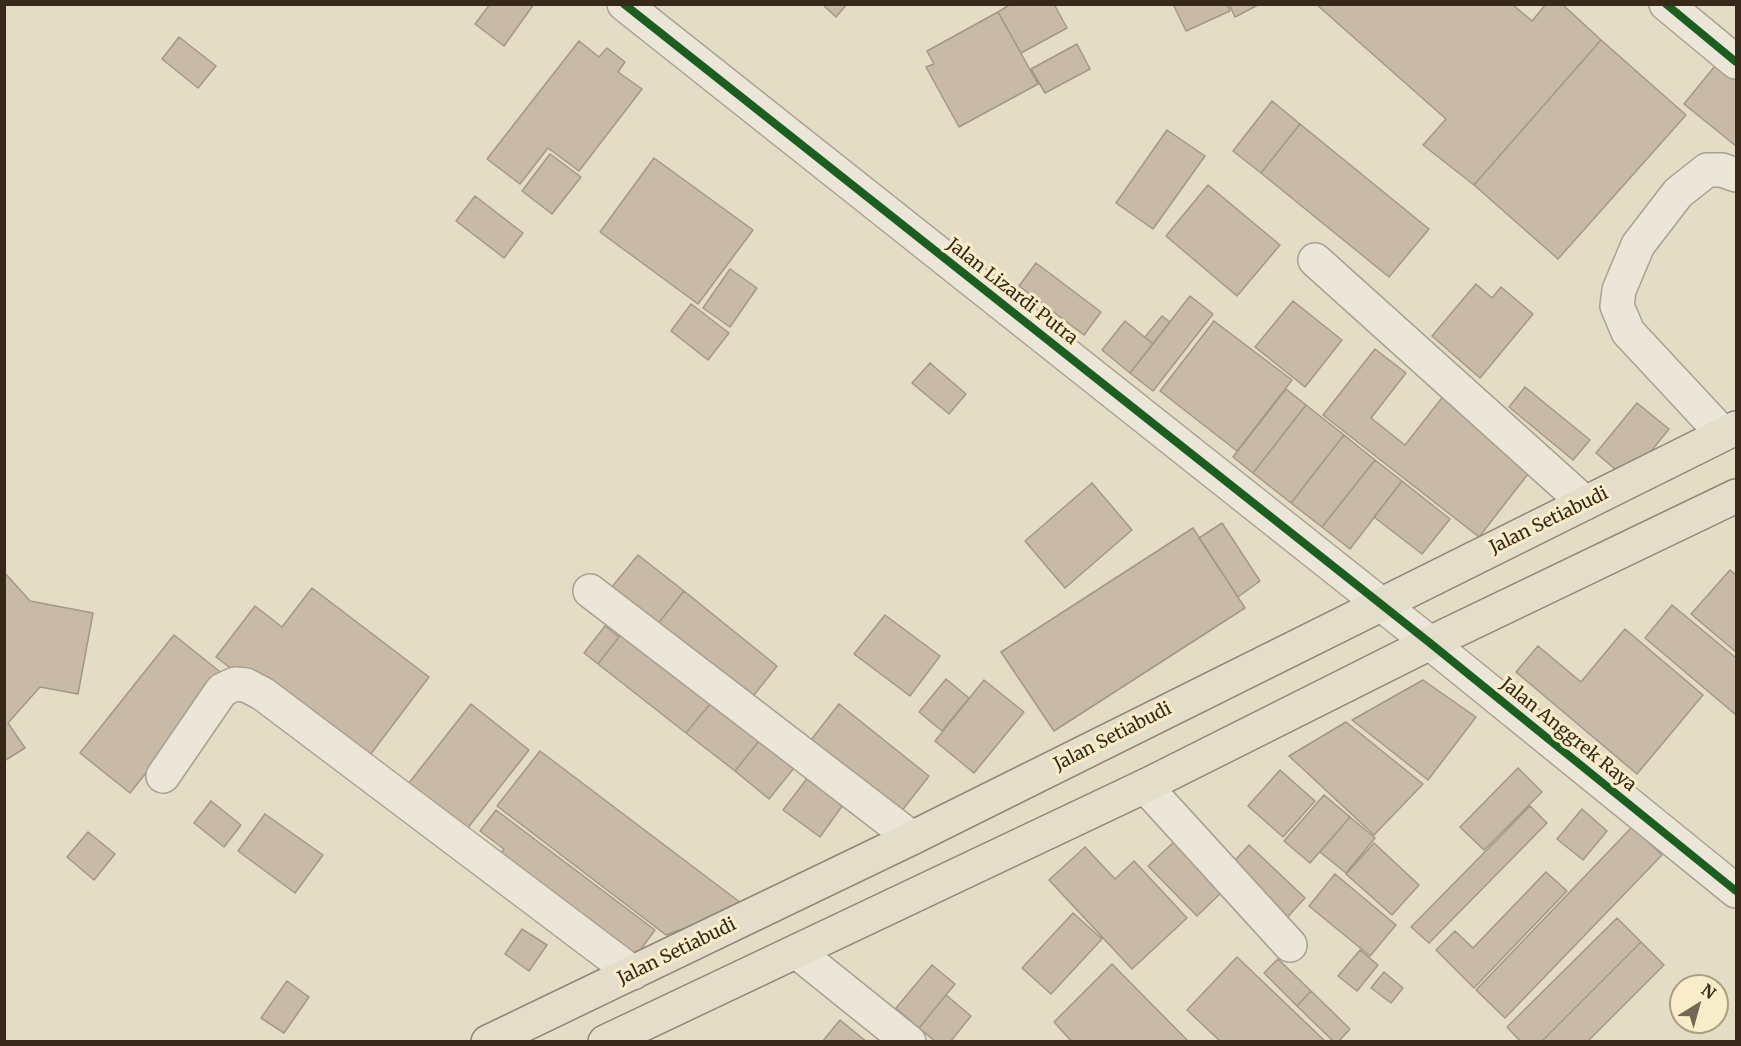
<!DOCTYPE html>
<style>
body{margin:0}
#map{position:relative;width:1741px;height:1046px;overflow:hidden;background:#e5dcc6;font-family:Merriweather,serif}
canvas{display:block}
.frame{position:absolute;inset:0;border:6px solid #372819;pointer-events:none}
.north{position:absolute;left:1669px;top:974px;width:60px;height:60px;box-sizing:border-box;background:#f8ecc9;border:2px solid #ab9e83;border-radius:50%;rotate:37deg;font-size:16px;font-weight:700;line-height:24px;text-align:center;color:#372819}
.north::after{content:'';display:block;margin:auto;width:21px;height:27px;background:#746756;clip-path:polygon(50% 0,100% 100%,50% 72%,0 100%)}
</style>
<div id="map">
<canvas width="1741" height="1046"></canvas>
<div class="frame"></div>
<div class="north">N</div>
</div>
<script>
const ctx = document.querySelector('canvas').getContext('2d');
ctx.lineJoin = 'round';
function fill(path, color) { ctx.fillStyle = color; ctx.fill(path, 'evenodd'); }
const shape = rows => new Path2D(rows.map(r => 'M' + r).join(''));
function strokePath(path, color, width, dash) { ctx.strokeStyle = color; ctx.lineWidth = width; ctx.lineCap = dash ? 'butt' : 'round'; ctx.setLineDash(dash || []); ctx.stroke(path); }
function write(font, color, halo, rows, align = 'center') {
  ctx.font = font + ' Merriweather,serif'; ctx.lineWidth = 6; ctx.setLineDash([]); ctx.textBaseline = 'middle'; ctx.strokeStyle = halo; ctx.fillStyle = color; for (const [text, x, y, turn = 0] of rows) {
    ctx.save(); ctx.translate(x, y); ctx.rotate((+turn || 0) * Math.PI / 180); ctx.textAlign = isNaN(turn) ? turn : align; if (halo) ctx.strokeText(text, 0, 0); ctx.fillText(text, 0, 0); ctx.restore();
  }
}
const building = shape([
 [534,4,504,46,475,24,490,4,534,4],
 [822,4,847,4,836,17,822,4],
 [1011,4,1054,4,1067,28,1021,53,998,12,1011,4],
 [1173,4,1227,4,1230,11,1186,31,1173,4],
 [1229,4,1260,4,1235,17,1229,4],
 [1316,4,1512,4,1532,21,1546,4,1562,4,1601,40,1474,185,1423,145,1446,119,1316,4],
 [998,12,1038,84,959,127,926,67,934,64,927,51,998,12],
 [179,37,216,66,198,88,162,59,179,37],
 [1601,40,1686,115,1558,259,1474,185,1601,40],
 [579,41,599,57,607,48,625,62,618,72,642,89,579,171,548,148,520,184,487,159,579,41],
 [1077,44,1090,69,1045,93,1031,69,1077,44],
 [1719,61,1736,75,1736,146,1684,104,1719,61],
 [1272,101,1300,124,1261,173,1233,151,1272,101],
 [1300,124,1429,229,1389,277,1261,173,1300,124],
 [1167,130,1205,156,1153,229,1116,203,1167,130],
 [550,154,581,177,552,214,522,191,550,154],
 [654,158,753,230,698,304,600,232,654,158],
 [1208,185,1280,245,1237,296,1166,236,1208,185],
 [475,196,523,233,504,258,456,221,475,196],
 [1036,263,1101,312,1084,335,1019,286,1036,263],
 [730,269,757,288,730,327,703,308,730,269],
 [1476,284,1492,298,1501,287,1533,314,1480,378,1432,336,1476,284],
 [1190,296,1213,314,1153,391,1130,373,1190,296],
 [1293,301,1342,340,1305,387,1255,347,1293,301],
 [691,304,729,333,708,360,671,331,691,304],
 [1162,316,1170,322,1153,344,1145,337,1162,316],
 [1125,321,1153,344,1130,373,1102,350,1125,321],
 [1214,321,1292,380,1237,451,1160,391,1214,321],
 [1375,349,1406,373,1371,418,1405,445,1445,394,1535,465,1479,537,1323,415,1375,349],
 [930,363,966,394,949,414,912,383,930,363],
 [1525,387,1590,440,1573,460,1509,407,1525,387],
 [1286,389,1306,405,1253,473,1233,457,1286,389],
 [1637,403,1669,429,1628,480,1596,453,1637,403],
 [1306,405,1344,435,1291,503,1253,473,1306,405],
 [1344,435,1375,460,1322,527,1291,503,1344,435],
 [1375,460,1402,481,1350,549,1322,527,1375,460],
 [1402,481,1450,519,1422,554,1374,517,1402,481],
 [1092,483,1132,530,1065,588,1025,541,1092,483],
 [1222,523,1260,581,1238,597,1199,538,1222,523],
 [1193,528,1245,608,1054,731,1001,652,1193,528],
 [638,555,684,591,657,625,611,588,638,555],
 [1730,570,1736,575,1736,652,1691,614,1730,570],
 [4,572,30,601,93,613,78,694,40,687,8,723,25,748,4,761,4,572],
 [312,588,429,677,361,767,216,657,255,606,282,627,312,588],
 [684,591,777,666,750,700,657,625,684,591],
 [1672,605,1736,658,1736,715,1645,638,1672,605],
 [885,615,940,656,910,696,854,654,885,615],
 [605,626,619,637,598,664,584,653,605,626],
 [626,628,715,698,686,733,598,664,626,628],
 [1625,629,1703,695,1637,774,1516,672,1538,646,1581,682,1625,629],
 [174,635,224,675,130,793,80,753,174,635],
 [946,679,969,698,942,731,919,712,946,679],
 [984,680,1024,712,974,773,935,741,984,680],
 [1423,680,1476,717,1428,780,1352,720,1423,680],
 [715,698,763,736,735,771,686,733,715,698],
 [471,704,529,750,463,834,405,788,471,704],
 [839,704,929,776,897,817,807,745,839,704],
 [1346,722,1423,784,1374,835,1289,756,1346,722],
 [763,736,798,763,769,799,735,771,763,736],
 [540,751,745,906,666,935,497,806,540,751],
 [1518,768,1542,792,1484,850,1460,827,1518,768],
 [1280,770,1315,801,1283,837,1248,806,1280,770],
 [809,776,845,802,820,837,783,810,809,776],
 [1324,795,1350,817,1310,863,1284,841,1324,795],
 [211,801,241,825,224,847,194,823,211,801],
 [1530,806,1547,823,1429,943,1411,927,1530,806],
 [1582,809,1607,831,1583,860,1557,839,1582,809],
 [496,810,655,930,630,964,494,862,504,849,480,831,496,810],
 [265,814,323,855,295,893,238,851,265,814],
 [1350,817,1375,838,1346,873,1320,852,1350,817],
 [1632,827,1662,855,1505,1018,1476,990,1632,827],
 [88,832,115,854,94,880,67,857,88,832],
 [1175,841,1223,891,1197,916,1148,866,1175,841],
 [1374,843,1419,885,1392,915,1346,874,1374,843],
 [1249,845,1305,898,1281,924,1225,871,1249,845],
 [1085,847,1115,879,1134,861,1187,918,1132,969,1049,880,1085,847],
 [1546,872,1567,891,1474,988,1436,950,1455,931,1473,948,1546,872],
 [1335,874,1396,925,1370,956,1309,906,1335,874],
 [1073,913,1102,939,1051,994,1022,968,1073,913],
 [1617,918,1641,942,1541,1042,1521,1042,1507,1027,1617,918],
 [522,929,547,945,529,971,505,954,522,929],
 [1641,942,1664,965,1587,1042,1541,1042,1641,942],
 [1360,950,1378,965,1357,991,1338,976,1360,950],
 [1237,957,1326,1042,1221,1042,1187,1010,1237,957],
 [1278,959,1311,991,1297,1006,1264,973,1278,959],
 [1112,964,1189,1042,1072,1042,1054,1022,1112,964],
 [932,965,955,984,919,1028,896,1008,932,965],
 [1384,972,1403,988,1391,1003,1371,988,1384,972],
 [287,981,309,997,284,1033,261,1018,287,981],
 [1311,991,1350,1029,1338,1042,1334,1042,1297,1006,1311,991],
 [946,995,971,1016,950,1042,936,1042,919,1028,946,995],
 [840,1020,867,1042,822,1042,840,1020]
]);
const minor = shape([
 [624,4,1430,643,1736,891],
 [1666,4,1736,62],
 [1315,260,1585,503],
 [1723,434,1628,332,1617,306,1619,290,1638,245,1678,193,1707,170,1722,170,1736,175],
 [590,591,912,838],
 [163,776,222,690,235,684,246,685,263,694,633,973],
 [1145,786,1290,945],
 [797,952,909,1042]
]);
const major = shape([
 [488,1042,912,838,1736,428],
 [605,1042,1145,786,1430,643,1736,496]
]);
const cycleway = shape([
 [624,4,1430,643,1736,891],
 [1666,4,1736,62]
]);
const streetNames = [
 ["Jalan Lizardi Putra",1012,292,38],
 ["Jalan Setiabudi",1549,521,-26],
 ["Jalan Anggrek Raya",1568,735,39],
 ["Jalan Setiabudi",1113,737,-27],
 ["Jalan Setiabudi",677,952,-26]
];
fill(building, '#c9b9a7');
strokePath(building, '#a49786', 1.5);
strokePath(minor, '#a8a090', 36);
strokePath(major, '#8e8677', 36);
strokePath(minor, '#ece6d9', 33);
strokePath(major, '#e4ddc9', 33);
strokePath(cycleway, '#1b5e20', 8);
write('18px', '#372819', '#f8ecc9', streetNames);
</script>
